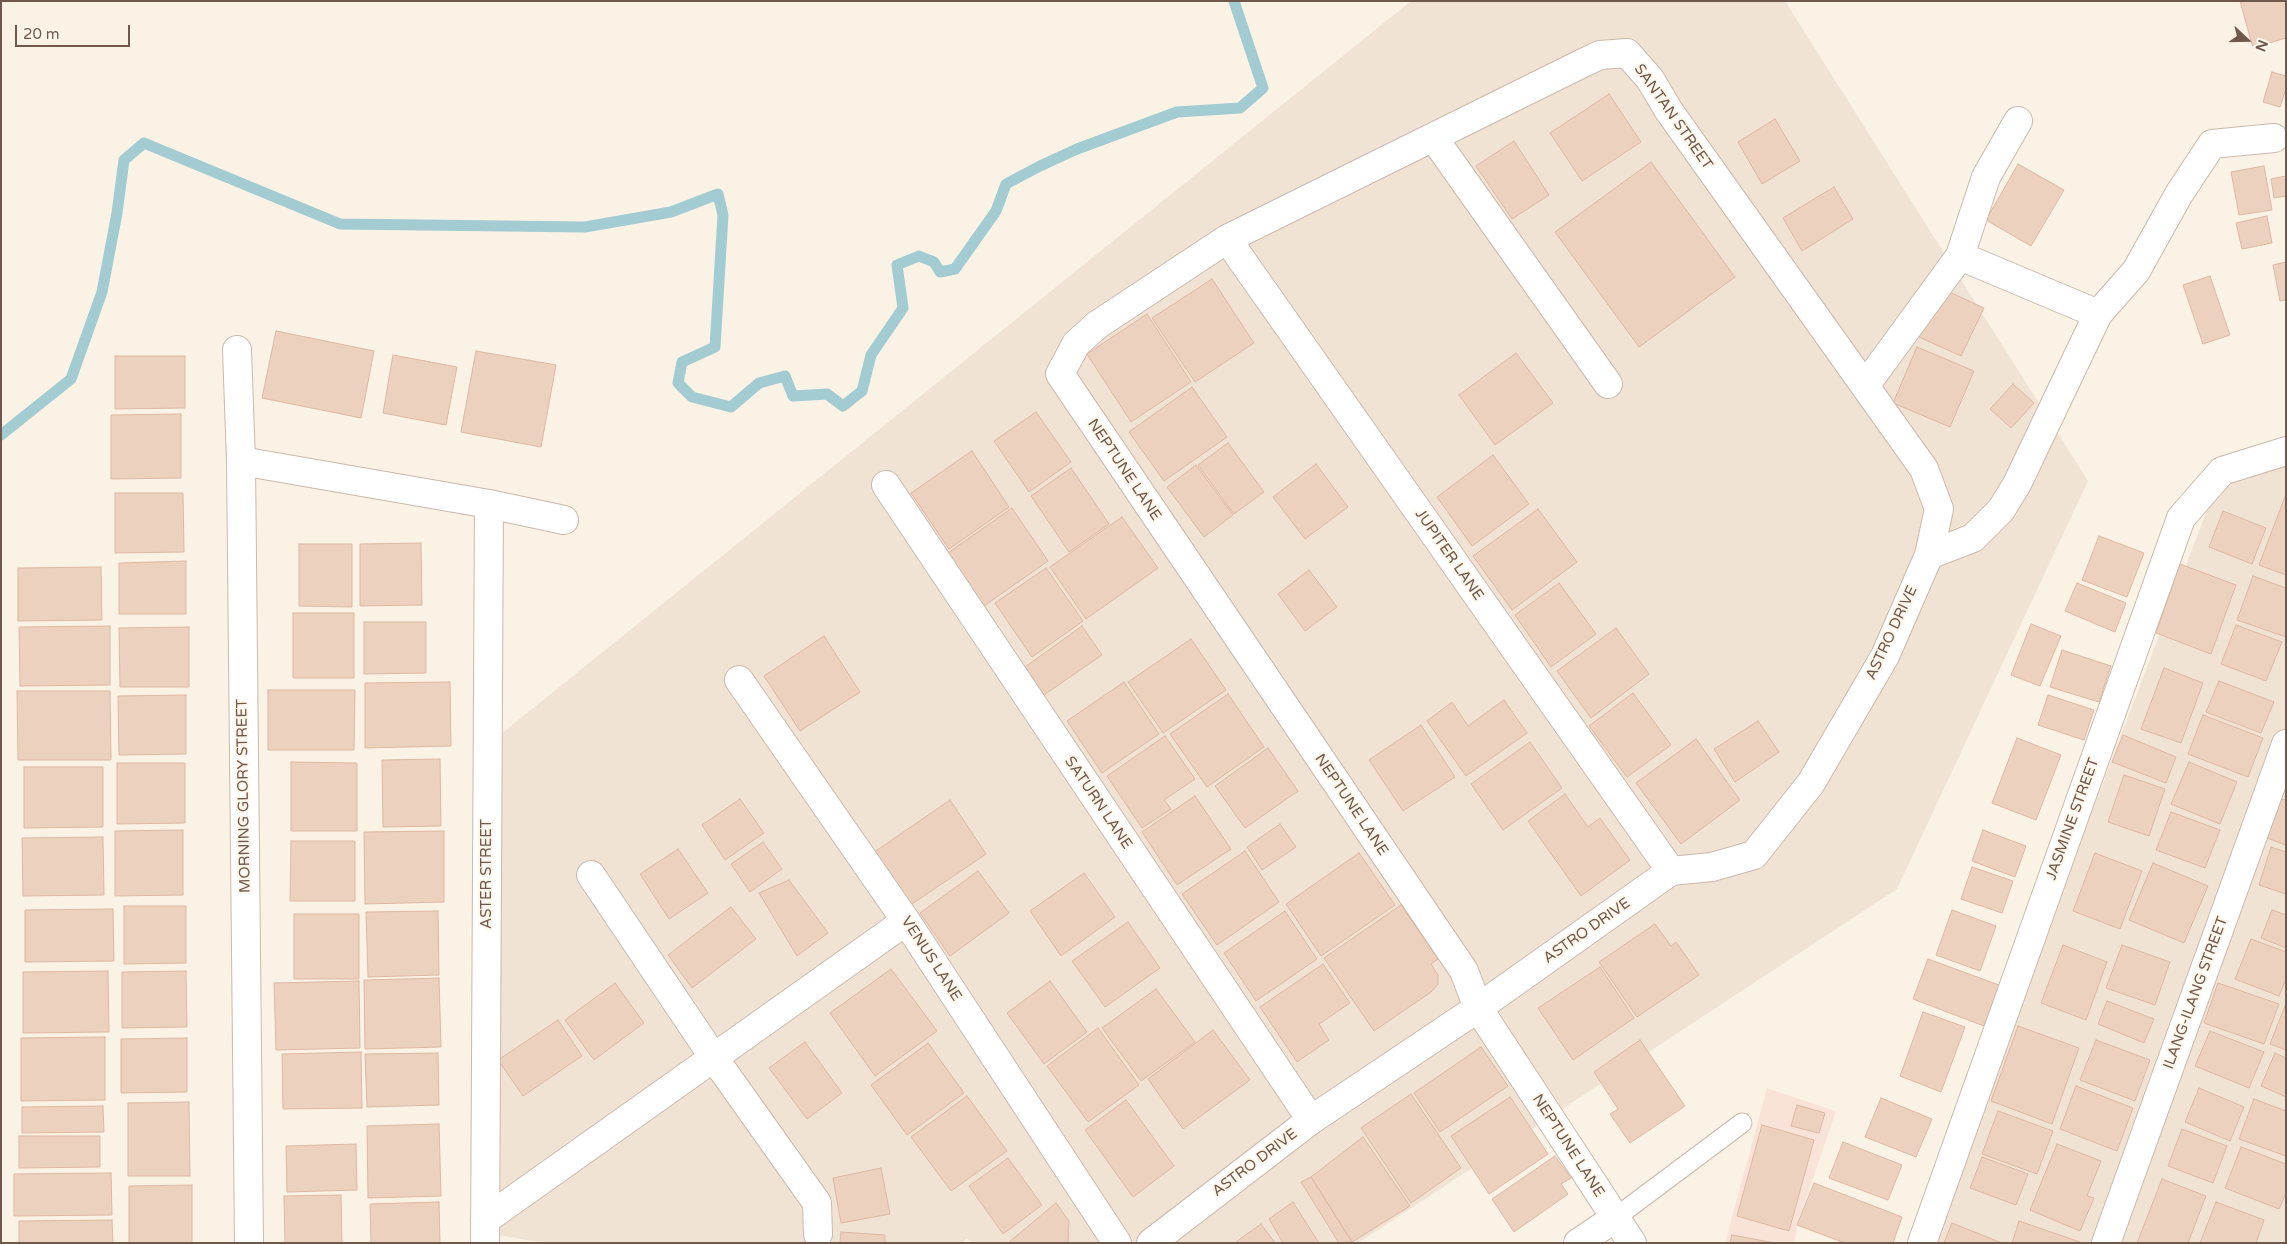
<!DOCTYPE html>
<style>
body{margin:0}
#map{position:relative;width:2287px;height:1244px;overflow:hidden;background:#faf2e5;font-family:"Varela Round",sans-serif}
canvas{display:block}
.frame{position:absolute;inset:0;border:2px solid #70594c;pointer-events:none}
.north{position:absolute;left:2222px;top:15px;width:50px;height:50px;-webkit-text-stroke:4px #fdf6ea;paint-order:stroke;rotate:111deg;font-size:14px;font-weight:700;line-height:20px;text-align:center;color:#70594c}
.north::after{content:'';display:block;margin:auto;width:18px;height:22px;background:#70594c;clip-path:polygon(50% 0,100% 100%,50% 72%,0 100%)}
.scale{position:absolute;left:15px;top:25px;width:115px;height:22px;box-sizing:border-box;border:2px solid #70594c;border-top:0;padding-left:6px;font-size:15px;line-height:18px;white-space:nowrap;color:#70594c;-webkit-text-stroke:4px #fdf6ea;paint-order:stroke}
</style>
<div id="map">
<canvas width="2287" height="1244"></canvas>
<div class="frame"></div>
<div class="north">N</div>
<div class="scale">20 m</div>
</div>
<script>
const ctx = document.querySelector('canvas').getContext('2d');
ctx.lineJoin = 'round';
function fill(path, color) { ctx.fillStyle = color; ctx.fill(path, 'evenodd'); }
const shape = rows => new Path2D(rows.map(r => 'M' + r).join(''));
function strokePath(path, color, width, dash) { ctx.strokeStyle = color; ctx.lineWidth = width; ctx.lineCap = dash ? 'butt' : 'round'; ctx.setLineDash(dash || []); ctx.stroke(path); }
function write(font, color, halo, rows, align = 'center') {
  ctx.font = font + ' "Varela Round",sans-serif'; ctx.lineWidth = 4; ctx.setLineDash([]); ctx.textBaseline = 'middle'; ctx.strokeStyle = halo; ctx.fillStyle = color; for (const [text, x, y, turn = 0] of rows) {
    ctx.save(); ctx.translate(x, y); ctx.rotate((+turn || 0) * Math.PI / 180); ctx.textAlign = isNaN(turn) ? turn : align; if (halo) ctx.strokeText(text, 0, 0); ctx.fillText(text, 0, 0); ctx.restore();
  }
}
const residential = shape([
 [1411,1,1785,1,2088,481,1897,889,1358,1243,973,1243,966,1238,963,1243,544,1243,492,1234,491,742],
 [2286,456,2286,1243,1927,1243,2222,471]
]);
const commercial = shape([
 [1767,1088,1836,1111,1797,1225,1795,1243,1725,1243]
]);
const stream = shape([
 [1,435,71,379,102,292,117,213,124,160,144,143,340,224,585,227,671,212,718,194,723,215,715,347,682,362,678,383,692,397,731,407,759,383,785,376,793,396,827,394,843,406,862,391,871,355,903,308,897,265,919,256,934,262,940,272,955,269,996,211,1006,184,1040,166,1077,149,1177,112,1240,108,1263,88,1234,1]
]);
const building = shape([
 [2240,1,2286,1,2286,38,2253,48,2240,1],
 [2272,72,2286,76,2286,89,2280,107,2263,102,2272,72],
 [1609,94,1641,142,1582,181,1550,133,1609,94],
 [1775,119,1800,161,1762,184,1738,142,1775,119],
 [1514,141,1549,195,1512,219,1476,166,1514,141],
 [1651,162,1735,277,1639,347,1555,232,1651,162],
 [2018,164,2064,190,2031,246,1986,220,2018,164],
 [2264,166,2272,210,2239,215,2231,172,2264,166],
 [2286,176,2286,196,2274,198,2271,179,2286,176],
 [1834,187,1853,219,1802,251,1783,218,1834,187],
 [2267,216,2272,243,2242,249,2236,223,2267,216],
 [2286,262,2286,300,2280,301,2273,265,2286,262],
 [2210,276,2230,335,2203,344,2183,285,2210,276],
 [1212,279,1254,343,1195,382,1152,318,1212,279],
 [1943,289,1984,308,1961,356,1919,337,1943,289],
 [1147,314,1191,382,1131,422,1087,354,1147,314],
 [276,331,374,351,361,418,262,398,276,331],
 [1917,347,1974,371,1950,427,1893,403,1917,347],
 [476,351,556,365,541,447,461,432,476,351],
 [1516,353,1553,403,1495,445,1459,395,1516,353],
 [393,355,457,367,446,425,383,413,393,355],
 [115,356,185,356,185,408,115,409,115,356],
 [2013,384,2034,403,2011,428,1990,409,2013,384],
 [1192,387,1227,437,1164,481,1129,432,1192,387],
 [1036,412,1071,462,1029,492,994,441,1036,412],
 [181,414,181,478,111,479,111,415,181,414],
 [1228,443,1264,492,1234,514,1198,465,1228,443],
 [972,451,1009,507,949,549,911,493,972,451],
 [1493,455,1529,504,1472,546,1437,497,1493,455],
 [1316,464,1348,507,1305,539,1273,497,1316,464],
 [1196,465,1233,515,1204,537,1167,487,1196,465],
 [1071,468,1109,524,1069,552,1031,496,1071,468],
 [115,493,183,493,184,552,115,553,115,493],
 [2285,497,2286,498,2286,575,2259,565,2285,497],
 [1012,508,1048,561,981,608,945,555,1012,508],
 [1538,509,1577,562,1512,610,1473,556,1538,509],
 [2223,511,2266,528,2252,564,2209,547,2223,511],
 [1122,517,1158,568,1086,619,1050,567,1122,517],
 [2099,536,2144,553,2127,597,2082,580,2099,536],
 [421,543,422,605,360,606,360,544,421,543],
 [299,544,352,544,352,607,299,606,299,544],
 [186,561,186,614,119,614,119,563,186,561],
 [2180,564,2236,585,2211,654,2156,633,2180,564],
 [101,567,102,620,18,621,18,568,101,567],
 [1046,568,1083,621,1032,657,995,603,1046,568],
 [1309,570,1337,607,1305,631,1278,594,1309,570],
 [2253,576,2286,588,2286,637,2237,620,2253,576],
 [1559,583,1596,634,1551,667,1515,615,1559,583],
 [2077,583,2126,603,2115,632,2065,611,2077,583],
 [293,613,354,613,354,678,293,678,293,613],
 [364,622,426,622,426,673,364,674,364,622],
 [2031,624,2061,636,2040,686,2011,675,2031,624],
 [2236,625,2282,642,2266,681,2221,664,2236,625],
 [110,626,110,685,20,686,19,627,110,626],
 [1082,626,1102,655,1044,695,1025,667,1082,626],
 [189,627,189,687,120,687,119,628,189,627],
 [1616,628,1649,674,1591,718,1557,671,1616,628],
 [824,636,860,692,800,731,764,676,824,636],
 [1191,639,1226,690,1163,733,1128,682,1191,639],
 [2062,650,2111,666,2099,702,2050,687,2062,650],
 [2164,668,2203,683,2181,743,2141,729,2164,668],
 [2219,681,2274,702,2261,733,2206,712,2219,681],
 [450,682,451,746,365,748,365,683,450,682],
 [1124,682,1159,734,1102,773,1067,721,1124,682],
 [268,690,355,690,354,750,268,750,268,690],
 [17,691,110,691,111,760,18,760,17,691],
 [1633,693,1671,745,1627,777,1589,726,1633,693],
 [1228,694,1264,747,1207,787,1170,734,1228,694],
 [186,695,186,754,119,755,118,696,186,695],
 [2048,695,2094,710,2084,740,2038,725,2048,695],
 [1504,700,1527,733,1466,776,1427,721,1452,702,1468,726,1504,700],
 [2203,715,2263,738,2248,777,2188,754,2203,715],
 [1758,721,1779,752,1735,782,1714,749,1758,721],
 [1421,725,1455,777,1403,811,1369,760,1421,725],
 [2123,735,2176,757,2166,783,2112,762,2123,735],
 [1165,736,1195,779,1164,800,1171,809,1142,828,1107,776,1165,736],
 [2017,738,2061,755,2036,820,1992,803,2017,738],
 [1696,739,1740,800,1681,844,1636,783,1696,739],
 [1530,742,1562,788,1503,830,1471,784,1530,742],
 [1268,748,1298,791,1245,828,1215,786,1268,748],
 [440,759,441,826,383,827,382,760,440,759],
 [291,762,357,763,357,831,291,831,291,762],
 [2189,762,2237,782,2220,824,2171,804,2189,762],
 [117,763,185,763,185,823,117,824,117,763],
 [24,767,103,767,103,827,24,828,24,767],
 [2124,775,2165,789,2149,836,2108,822,2124,775],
 [1565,794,1588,827,1600,818,1630,860,1581,896,1528,821,1565,794],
 [1195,796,1231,849,1177,885,1142,832,1195,796],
 [740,799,764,833,725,860,702,825,740,799],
 [2281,799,2286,800,2286,845,2267,838,2281,799],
 [950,800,986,854,909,906,873,853,950,800],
 [2171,812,2220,830,2205,868,2156,850,2171,812],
 [1280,824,1296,847,1262,870,1247,847,1280,824],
 [183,830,183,895,115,896,115,831,183,830],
 [1983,830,2026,846,2015,877,1972,861,1983,830],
 [444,831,444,902,365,904,364,832,444,831],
 [103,837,104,895,23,896,22,838,103,837],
 [291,841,355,841,355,901,290,901,291,841],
 [763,842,782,869,750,892,731,864,763,842],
 [2271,847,2286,852,2286,894,2259,885,2271,847],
 [678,849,708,893,669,919,640,874,678,849],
 [1245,851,1279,902,1217,945,1182,894,1245,851],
 [1359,853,1395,905,1321,956,1286,904,1359,853],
 [2095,853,2142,871,2120,929,2073,911,2095,853],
 [2153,863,2208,886,2184,943,2129,920,2153,863],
 [1972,867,2013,881,2002,913,1961,899,1972,867],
 [978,871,1009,913,950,956,920,913,978,871],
 [1084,873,1115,917,1061,956,1030,911,1084,873],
 [789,880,828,933,797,956,759,893,789,880],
 [1401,905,1438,959,1431,964,1438,975,1438,984,1431,992,1374,1031,1324,958,1401,905],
 [124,906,186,906,186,963,124,964,124,906],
 [731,907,756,939,692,988,668,955,731,907],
 [113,909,114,961,25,962,25,910,113,909],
 [1952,910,1996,926,1980,971,1936,955,1952,910],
 [2272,910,2286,915,2286,948,2261,938,2272,910],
 [438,911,439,975,368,977,366,912,438,911],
 [1285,911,1317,959,1256,1001,1224,953,1285,911],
 [294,914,359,914,359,979,294,979,294,914],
 [1128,922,1160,968,1105,1007,1072,961,1128,922],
 [1655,924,1671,946,1676,942,1699,975,1637,1017,1599,962,1655,924],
 [2251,939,2286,952,2286,979,2279,996,2235,979,2251,939],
 [2063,945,2107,962,2086,1020,2041,1003,2063,945],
 [2122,945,2170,962,2155,1005,2106,988,2122,945],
 [1928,959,1999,985,1984,1026,1913,999,1928,959],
 [1323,964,1350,1003,1319,1024,1329,1040,1297,1062,1260,1007,1323,964],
 [1600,967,1634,1018,1573,1060,1538,1008,1600,967],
 [891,969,937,1031,875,1076,830,1013,891,969],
 [108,971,109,1032,23,1033,23,972,108,971],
 [186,971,187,1027,122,1028,122,972,186,971],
 [439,978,441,1047,365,1049,364,980,439,978],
 [359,981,360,1048,276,1050,274,983,359,981],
 [1050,981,1087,1032,1044,1064,1007,1013,1050,981],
 [615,983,644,1023,594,1060,565,1020,615,983],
 [2218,983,2279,1004,2264,1044,2204,1023,2218,983],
 [1156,989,1195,1042,1141,1081,1102,1028,1156,989],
 [2107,1001,2154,1019,2144,1043,2098,1024,2107,1001],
 [2285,1006,2286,1007,2286,1050,2270,1044,2285,1006],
 [1923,1012,1965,1027,1941,1092,1900,1076,1923,1012],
 [558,1020,582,1056,523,1096,498,1060,558,1020],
 [2018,1026,2079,1048,2052,1124,1991,1101,2018,1026],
 [1098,1028,1139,1085,1088,1122,1047,1066,1098,1028],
 [1213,1030,1250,1080,1183,1129,1148,1079,1213,1030],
 [2210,1031,2264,1052,2249,1088,2195,1066,2210,1031],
 [105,1037,105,1100,21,1101,21,1038,105,1037],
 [187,1038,187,1092,121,1093,121,1039,187,1038],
 [1640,1040,1685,1106,1630,1143,1610,1114,1618,1109,1594,1072,1640,1040],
 [2096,1040,2150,1060,2135,1101,2080,1080,2096,1040],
 [805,1042,842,1093,807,1119,769,1068,805,1042],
 [928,1043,964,1093,907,1135,871,1085,928,1043],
 [1481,1047,1508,1086,1440,1132,1414,1093,1481,1047],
 [361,1052,362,1108,283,1109,282,1054,361,1052],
 [438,1053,439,1105,367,1107,365,1054,438,1053],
 [2275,1053,2286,1058,2286,1097,2261,1086,2275,1053],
 [2076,1086,2133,1108,2117,1151,2060,1129,2076,1086],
 [2199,1088,2244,1107,2230,1141,2185,1122,2199,1088],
 [1411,1094,1461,1168,1411,1203,1361,1128,1411,1094],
 [967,1096,1007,1151,951,1191,911,1137,967,1096],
 [1510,1097,1548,1154,1489,1194,1451,1136,1510,1097],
 [1881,1098,1932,1119,1916,1157,1865,1137,1881,1098],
 [2254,1099,2286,1111,2286,1156,2239,1139,2254,1099],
 [1126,1100,1174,1166,1133,1197,1085,1130,1126,1100],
 [189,1102,190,1176,128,1176,128,1103,189,1102],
 [1797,1105,1825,1113,1819,1133,1791,1126,1797,1105],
 [103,1106,104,1132,22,1133,22,1107,103,1106],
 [1998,1111,2053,1131,2037,1174,1982,1154,1998,1111],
 [439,1124,441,1196,368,1198,367,1126,439,1124],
 [1762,1125,1814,1140,1789,1231,1737,1216,1762,1125],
 [2182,1129,2227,1146,2213,1183,2168,1166,2182,1129],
 [19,1136,100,1136,100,1167,19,1168,19,1136],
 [1363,1137,1410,1206,1352,1242,1311,1177,1363,1137],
 [1843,1142,1902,1165,1888,1200,1829,1178,1843,1142],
 [356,1144,357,1190,287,1192,286,1146,356,1144],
 [2057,1144,2101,1161,2087,1196,2094,1198,2080,1231,2030,1210,2057,1144],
 [2241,1147,2286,1164,2286,1193,2279,1209,2225,1188,2241,1147],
 [1555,1156,1571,1178,1561,1184,1568,1194,1514,1232,1492,1199,1555,1156],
 [1982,1157,2028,1174,2016,1205,1970,1188,1982,1157],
 [1008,1158,1042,1205,1003,1234,969,1186,1008,1158],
 [881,1168,890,1214,841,1223,833,1178,881,1168],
 [111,1173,112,1215,14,1216,14,1174,111,1173],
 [1311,1177,1352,1242,1339,1243,1301,1182,1311,1177],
 [2162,1179,2206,1196,2188,1243,2137,1243,2162,1179],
 [1814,1183,1902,1217,1893,1243,1845,1243,1797,1225,1814,1183],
 [192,1185,192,1243,129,1243,129,1186,192,1185],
 [341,1195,342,1243,285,1243,284,1196,341,1195],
 [439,1202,440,1243,371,1243,370,1204,439,1202],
 [1293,1202,1319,1243,1283,1243,1269,1219,1293,1202],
 [2216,1202,2264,1220,2256,1243,2200,1243,2216,1202],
 [1056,1203,1069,1221,1068,1243,1008,1243,1056,1203],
 [112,1220,113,1243,19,1243,19,1221,112,1220],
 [2019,1221,2080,1242,2080,1243,2012,1243,2019,1221],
 [1952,1223,2002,1243,1944,1243,1952,1223],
 [1261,1224,1275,1243,1235,1243,1240,1239,1261,1224],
 [841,1232,885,1235,885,1243,840,1243,841,1232],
 [1732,1235,1775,1243,1730,1243,1732,1235]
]);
const service = shape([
 [1615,1218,1742,1123]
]);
const minor = shape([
 [1627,53,1650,79,1669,111,1924,469,1939,509,1929,555,1885,656,1811,783,1754,855,1712,867,1671,871,1478,1008,1464,971,1060,374,1076,344,1097,325,1227,239,1583,63,1600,55,1627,53],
 [1433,137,1608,384],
 [1227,239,1671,871],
 [1960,256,1986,177,2018,121],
 [237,350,241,461,249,1243],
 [1865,386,1960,256,2098,314,2136,271,2179,194,2212,144,2274,138],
 [241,461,489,504,564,520],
 [886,485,1311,1120],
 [1929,555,1973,538,2001,510,2017,484,2098,314],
 [739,680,906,921,1117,1243],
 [591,875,714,1058,817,1203,818,1234],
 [485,1220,906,921],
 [485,1243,489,504],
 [1578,1243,1615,1218],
 [1922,1243,2181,518,2222,471,2286,451],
 [2106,1243,2286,744]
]);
const tertiary = shape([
 [1151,1243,1311,1120,1478,1008,1632,1243]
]);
const streetNames = [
 ["SANTAN STREET",1673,117,55],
 ["NEPTUNE LANE",1124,470,56],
 ["JUPITER LANE",1449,555,55],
 ["ASTRO DRIVE",1892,633,-65],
 ["MORNING GLORY STREET",244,796,-91],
 ["SATURN LANE",1098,803,56],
 ["NEPTUNE LANE",1351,805,56],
 ["JASMINE STREET",2073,819,-70],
 ["ASTER STREET",487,874,-90],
 ["ASTRO DRIVE",1587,931,-35],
 ["VENUS LANE",931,959,57],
 ["ILANG-ILANG STREET",2196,993,-70],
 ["NEPTUNE LANE",1568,1146,57],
 ["ASTRO DRIVE",1255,1163,-37]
];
fill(residential, '#f1e3d4');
fill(commercial, '#f9e3d9');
strokePath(stream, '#a2cbd2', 11);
fill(building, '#edd1bf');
strokePath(building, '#deb7a1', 1);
strokePath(service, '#cab9ac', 21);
strokePath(minor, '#cab9ac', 30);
strokePath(tertiary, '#cab9ac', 30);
strokePath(service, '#fff', 19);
strokePath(minor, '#fff', 28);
strokePath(tertiary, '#fff', 28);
write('15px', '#70594c', '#fdf6ea', streetNames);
</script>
